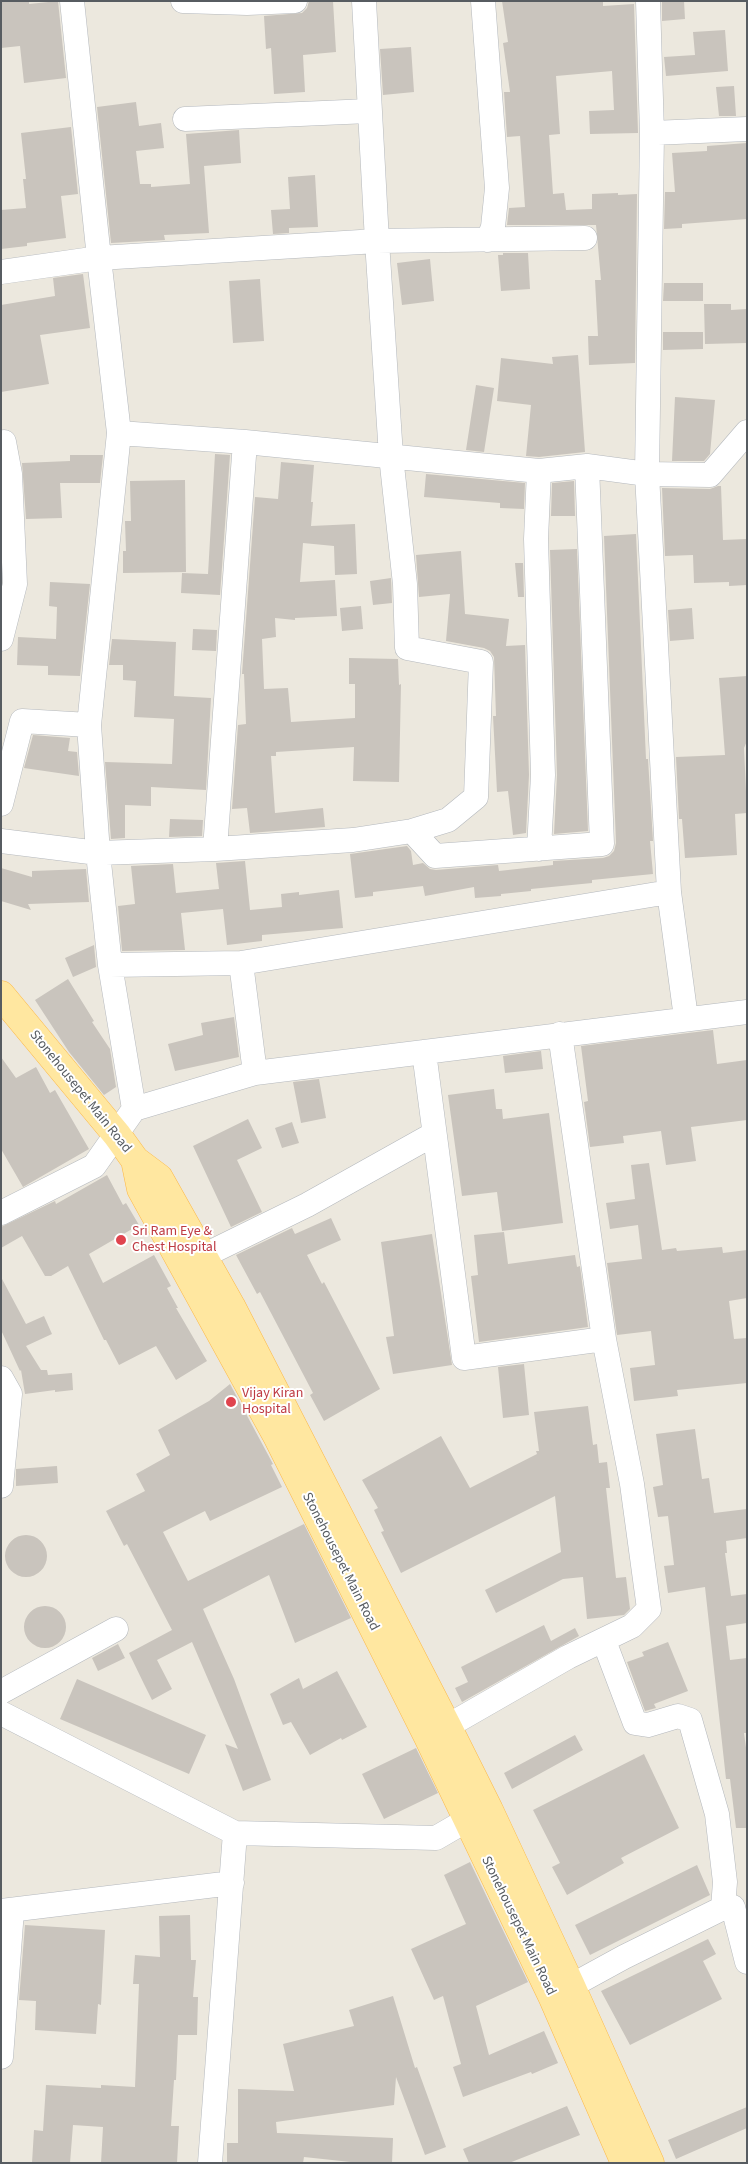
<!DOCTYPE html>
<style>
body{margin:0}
#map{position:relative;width:748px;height:2164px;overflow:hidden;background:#ece8de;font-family:"Source Sans 3",sans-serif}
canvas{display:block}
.frame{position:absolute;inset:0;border:2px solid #575c61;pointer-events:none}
</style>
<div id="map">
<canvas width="748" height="2164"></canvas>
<div class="frame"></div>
</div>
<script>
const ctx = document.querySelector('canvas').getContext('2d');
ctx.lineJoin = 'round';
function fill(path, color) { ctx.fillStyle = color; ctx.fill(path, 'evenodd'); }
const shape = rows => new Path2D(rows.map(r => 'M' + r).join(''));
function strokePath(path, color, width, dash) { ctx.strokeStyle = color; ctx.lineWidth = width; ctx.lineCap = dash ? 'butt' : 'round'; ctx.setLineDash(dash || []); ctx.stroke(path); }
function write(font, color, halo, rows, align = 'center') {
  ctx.font = font + ' "Source Sans 3",sans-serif'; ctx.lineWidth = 4; ctx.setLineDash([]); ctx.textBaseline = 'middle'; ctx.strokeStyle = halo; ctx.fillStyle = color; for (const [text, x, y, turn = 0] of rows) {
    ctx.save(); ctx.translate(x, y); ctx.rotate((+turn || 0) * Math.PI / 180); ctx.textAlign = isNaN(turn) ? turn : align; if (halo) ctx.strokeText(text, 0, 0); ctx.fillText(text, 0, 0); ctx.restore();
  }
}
const building = shape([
 [1,1,29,1,29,4,58,1,66,78,24,83,20,46,1,48],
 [309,1,333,1,336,52,303,55,305,92,274,94,271,48,266,49,264,16,302,13,307,8],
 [502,1,603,1,603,6,634,4,638,133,590,134,589,111,614,110,612,71,556,76,560,134,549,135,553,194,564,193,566,210,592,209,592,194,618,193,618,195,637,194,635,363,589,365,588,336,598,336,595,280,601,280,596,225,507,225,509,208,525,207,520,136,507,137,504,92,510,92,503,43,508,42],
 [662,1,684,1,685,19,662,21],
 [725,30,728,71,666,76,664,57,695,55,693,32],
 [411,47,414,92,383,95,380,49],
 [734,86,736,116,719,116,716,87],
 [136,102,139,126,161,123,164,148,136,151,140,184,151,184,151,187,190,184,186,134,239,130,241,163,204,166,209,233,164,235,165,240,111,243,97,107],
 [71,127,78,194,61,196,66,238,27,243,27,246,1,249,1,210,26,208,23,179,26,179,21,133],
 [747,143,747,219,682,224,682,228,664,229,665,192,675,192,672,153,707,151,707,146],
 [315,175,318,227,289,228,289,233,273,234,271,210,290,209,288,177],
 [503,253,528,253,530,289,501,291,498,255,503,255],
 [430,259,434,301,402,305,397,263],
 [83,274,90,328,40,335,49,384,1,392,1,305,55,296,53,278],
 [260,279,264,341,233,343,229,281],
 [664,283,703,283,703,301,663,301],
 [704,304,731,304,731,310,747,309,747,343,705,344],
 [663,332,703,332,703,349,663,350],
 [578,355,585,452,539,457,526,456,531,405,497,401,501,358,553,364,552,357],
 [476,385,494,388,484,452,466,450],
 [675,397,715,400,710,454,704,461,672,461],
 [215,454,230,455,220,595,181,593,182,573,208,574],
 [70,455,103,455,100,483,60,483,62,518,26,519,22,463,70,461],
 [281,462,314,465,311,502,313,502,311,526,355,524,357,574,335,575,334,546,303,543,300,582,335,580,337,616,295,618,295,620,275,618,276,637,262,639,264,689,288,688,291,722,355,718,355,684,349,684,349,658,398,659,399,685,401,684,399,782,353,781,354,747,276,752,276,756,271,756,275,813,323,808,325,827,250,833,247,808,232,809,238,725,246,724,244,674,242,674,255,497,278,499],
 [426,474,525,483,524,509,500,508,500,503,424,497],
 [185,480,186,572,123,573,123,551,126,551,125,521,131,521,130,481],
 [574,481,575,516,551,516,552,483],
 [718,486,721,486,723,540,747,539,747,585,729,586,729,582,694,583,693,555,665,556,662,488,710,489],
 [636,534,646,759,648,759,653,841,650,841,653,874,592,880,592,883,531,889,531,891,501,894,501,896,475,898,474,887,425,896,423,886,373,892,373,896,355,898,350,854,407,846,411,851,413,865,423,863,430,869,436,870,498,865,499,871,553,865,553,861,603,858,609,856,614,851,616,843,604,536],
 [577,549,588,831,554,834,557,775,550,550],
 [461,551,465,614,509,619,506,646,525,645,529,775,526,833,513,835,508,791,497,792,493,716,496,716,494,657,490,651,484,648,446,641,450,594,419,597,416,555],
 [515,563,523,563,524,597,518,597],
 [391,578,392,603,373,605,370,581],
 [50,582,90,584,80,676,48,675,48,666,17,665,18,637,56,639,57,607,49,606],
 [361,606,363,629,342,631,340,608],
 [692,608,694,639,670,641,668,610],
 [193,629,217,630,216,651,192,650],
 [112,639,176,642,174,696,211,698,206,790,151,787,151,806,125,805,125,838,111,839,105,762,172,764,174,719,134,717,136,681,123,680,123,665,109,665],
 [747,676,747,741,744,748,747,813,735,814,737,855,685,858,682,819,679,819,676,757,725,755,719,678],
 [33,735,70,738,68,751,77,752,79,776,24,768],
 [170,819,203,820,202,836,169,837],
 [245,861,250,910,282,907,281,894,299,892,299,895,339,890,343,928,262,935,262,941,227,945,223,909,181,913,185,950,122,951,118,906,135,904,131,866,173,864,176,893,219,889,216,863],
 [1,868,32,877,32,871,86,869,89,902,28,904,31,910,1,901],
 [94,945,96,967,73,977,65,958],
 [68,979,94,1021,92,1022,110,1049,116,1087,104,1095,69,1052,35,1000],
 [234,1017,239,1057,175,1071,168,1044,203,1035,201,1023],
 [713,1030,717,1064,747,1060,747,1120,691,1127,696,1161,666,1165,661,1131,623,1136,624,1143,590,1147,584,1102,588,1101,581,1046],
 [541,1051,543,1069,505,1073,503,1056],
 [1,1057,16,1078,36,1067,50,1093,55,1090,89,1149,23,1187,1,1149],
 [319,1079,326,1118,301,1123,293,1082],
 [494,1089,496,1109,502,1109,503,1119,549,1113,563,1223,502,1231,497,1192,462,1196,448,1095],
 [248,1119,262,1148,237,1160,262,1212,231,1227,193,1146],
 [292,1122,299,1143,282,1148,275,1128],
 [649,1163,662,1250,676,1248,677,1251,722,1247,723,1253,747,1250,747,1298,729,1301,734,1339,747,1338,747,1383,677,1390,678,1396,634,1401,630,1368,655,1365,651,1331,617,1335,607,1263,642,1259,638,1225,610,1229,606,1203,635,1199,631,1165],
 [107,1175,123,1205,126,1203,139,1225,89,1254,103,1283,154,1255,171,1286,167,1288,178,1308,176,1308,207,1361,176,1380,156,1346,119,1365,106,1340,104,1340,68,1266,51,1276,45,1276,22,1236,1,1248,1,1227,55,1201,56,1204],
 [331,1218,341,1240,307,1255,322,1284,324,1282,380,1389,324,1421,310,1395,313,1393,260,1292,257,1294,236,1255,292,1228,295,1234],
 [504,1232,508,1264,575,1255,577,1267,580,1266,588,1327,479,1342,471,1276,478,1275,474,1235],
 [432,1234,452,1365,393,1374,386,1337,394,1336,381,1242],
 [1,1277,26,1324,44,1316,52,1334,26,1346,41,1370,47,1370,48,1375,72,1373,73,1390,55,1392,55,1390,25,1394,21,1370,20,1371,1,1330],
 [524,1364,529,1415,503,1418,498,1367],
 [230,1384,273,1464,271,1465,282,1487,210,1521,205,1511,163,1532,188,1581,304,1524,351,1618,295,1643,269,1575,203,1609,234,1679,271,1780,243,1791,225,1744,238,1749,192,1642,157,1660,172,1689,152,1700,144,1684,129,1653,172,1630,127,1544,124,1546,106,1511,145,1491,136,1474,170,1455,158,1430,209,1401],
 [588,1406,593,1445,597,1444,599,1463,607,1462,610,1488,606,1488,616,1578,626,1577,630,1609,624,1615,587,1619,583,1577,563,1579,496,1613,485,1590,561,1552,555,1496,401,1573,381,1532,384,1531,374,1510,378,1508,362,1480,441,1436,470,1488,537,1454,536,1451,539,1451,534,1412],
 [695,1429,702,1479,709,1478,714,1513,747,1509,747,1538,726,1541,727,1553,725,1553,731,1596,747,1594,747,1623,726,1626,730,1660,747,1658,747,1733,744,1733,747,1755,747,1828,736,1828,730,1779,726,1779,705,1587,668,1593,664,1566,674,1565,668,1516,658,1517,653,1487,663,1485,656,1434],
 [57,1466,58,1483,16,1486,16,1469],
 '5 1556a21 21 0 1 1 42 0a21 21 0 1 1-42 0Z',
 '24 1627a21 21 0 1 1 42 0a21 21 0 1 1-42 0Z',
 [544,1625,551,1641,575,1628,579,1636,462,1702,455,1688,468,1682,461,1667],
 [668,1642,688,1691,654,1704,656,1708,645,1711,627,1662,644,1656,642,1652],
 [118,1644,125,1658,98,1671,92,1658],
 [337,1671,367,1727,342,1740,341,1738,310,1755,291,1722,283,1725,270,1694,299,1678,303,1689],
 [77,1679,206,1735,189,1774,60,1719],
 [575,1735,583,1750,512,1789,504,1773],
 [416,1748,438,1793,384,1819,362,1774],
 [644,1754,679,1828,621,1858,624,1863,567,1895,552,1867,560,1863,533,1810],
 [470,1862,528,1982,476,2006,489,2055,544,2031,558,2063,532,2074,531,2072,463,2097,453,2067,461,2064,443,1996,434,2000,411,1949,466,1924,444,1875],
 [697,1865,710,1895,590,1955,575,1925],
 [190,1915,191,1960,196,1960,193,1997,198,1997,197,2035,178,2035,176,2080,174,2080,171,2126,179,2126,177,2163,101,2163,103,2127,73,2125,70,2163,32,2163,34,2130,43,2131,46,2085,101,2088,101,2085,135,2087,139,1984,133,1984,135,1955,160,1957,159,1916],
 [25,1925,105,1930,101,2005,98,2004,96,2034,35,2030,36,2001,19,2000],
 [708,1939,716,1954,703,1961,722,1999,630,2045,601,1991],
 [393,1996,415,2068,417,2067,446,2147,425,2155,396,2077,394,2105,276,2122,277,2133,393,2138,392,2163,360,2163,304,2157,303,2163,227,2163,227,2143,238,2143,238,2089,294,2091,283,2044,354,2026,349,2010],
 [567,2106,580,2135,509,2163,469,2163,463,2149],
 [747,2107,747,2128,676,2159,668,2140]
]);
const minor = shape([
 [183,1,247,3,295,1],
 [483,1,497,188,493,227,488,240],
 [185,119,369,111],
 [652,133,747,129],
 [1,272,99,258,377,241,585,238],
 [119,433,245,442,539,471,587,466,647,474,710,475,747,432],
 [539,471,536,539,543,775,539,849],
 [1,639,15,584,10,474,4,442],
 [1,804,22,721,89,725],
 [412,831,435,856,602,844,587,466],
 [1,841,98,853,215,849,353,840,412,831,448,820,476,797,481,662,407,648,405,584,391,456,377,241,364,1],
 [215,849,245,442],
 [669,892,686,1018],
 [241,963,669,892,647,474,652,133,648,1],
 [110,965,241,963,255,1073],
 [424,1052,464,1358,604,1339],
 [134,1109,255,1073,747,1012],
 [1,1213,94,1166,134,1109,110,965,98,853,89,725,119,433,99,258,72,1],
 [203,1256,307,1205,434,1134],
 [1,1378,10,1394,1,1486],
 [1,1692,116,1629],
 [1,1713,235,1833,436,1838,467,1820,485,1812],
 [432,1735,568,1657,632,1626,649,1609,632,1484,604,1339,560,1034],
 [723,1908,733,1907,747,1962],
 [1,1911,232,1883],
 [571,1986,624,1957,723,1908,725,1882,717,1814,690,1720,678,1716,648,1725,635,1723,604,1641],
 [1,2057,12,1910],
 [210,2163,235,1833]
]);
const major = shape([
 [1,995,117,1135,135,1160,141,1189,277,1436,428,1737,552,1996,625,2163],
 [135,1160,159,1178,231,1306,448,1728,489,1810,571,1986,650,2163]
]);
const markers = [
 [121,1240,6,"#e0444e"],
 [231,1402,6,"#e0444e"]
];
const streetNames = [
 ["Stonehousepet Main Road",80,1092,51],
 ["Stonehousepet Main Road",340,1562,63],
 ["Stonehousepet Main Road",518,1926,64]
];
const healthNames = [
 ["Sri Ram Eye &",132,1232],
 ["Chest Hospital",132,1248],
 ["Vijay Kiran",242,1394],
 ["Hospital",242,1410]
];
fill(building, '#c9c4bd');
strokePath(minor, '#b4b8bd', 25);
strokePath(major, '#fdb846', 29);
strokePath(minor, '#fff', 24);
strokePath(major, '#ffe7a0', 28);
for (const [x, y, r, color] of markers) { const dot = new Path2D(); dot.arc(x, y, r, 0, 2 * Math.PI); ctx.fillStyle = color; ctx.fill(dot); strokePath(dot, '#fff', 2); }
write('14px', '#575c61', '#fff', streetNames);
write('14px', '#be3a42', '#fff', healthNames, 'left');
</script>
